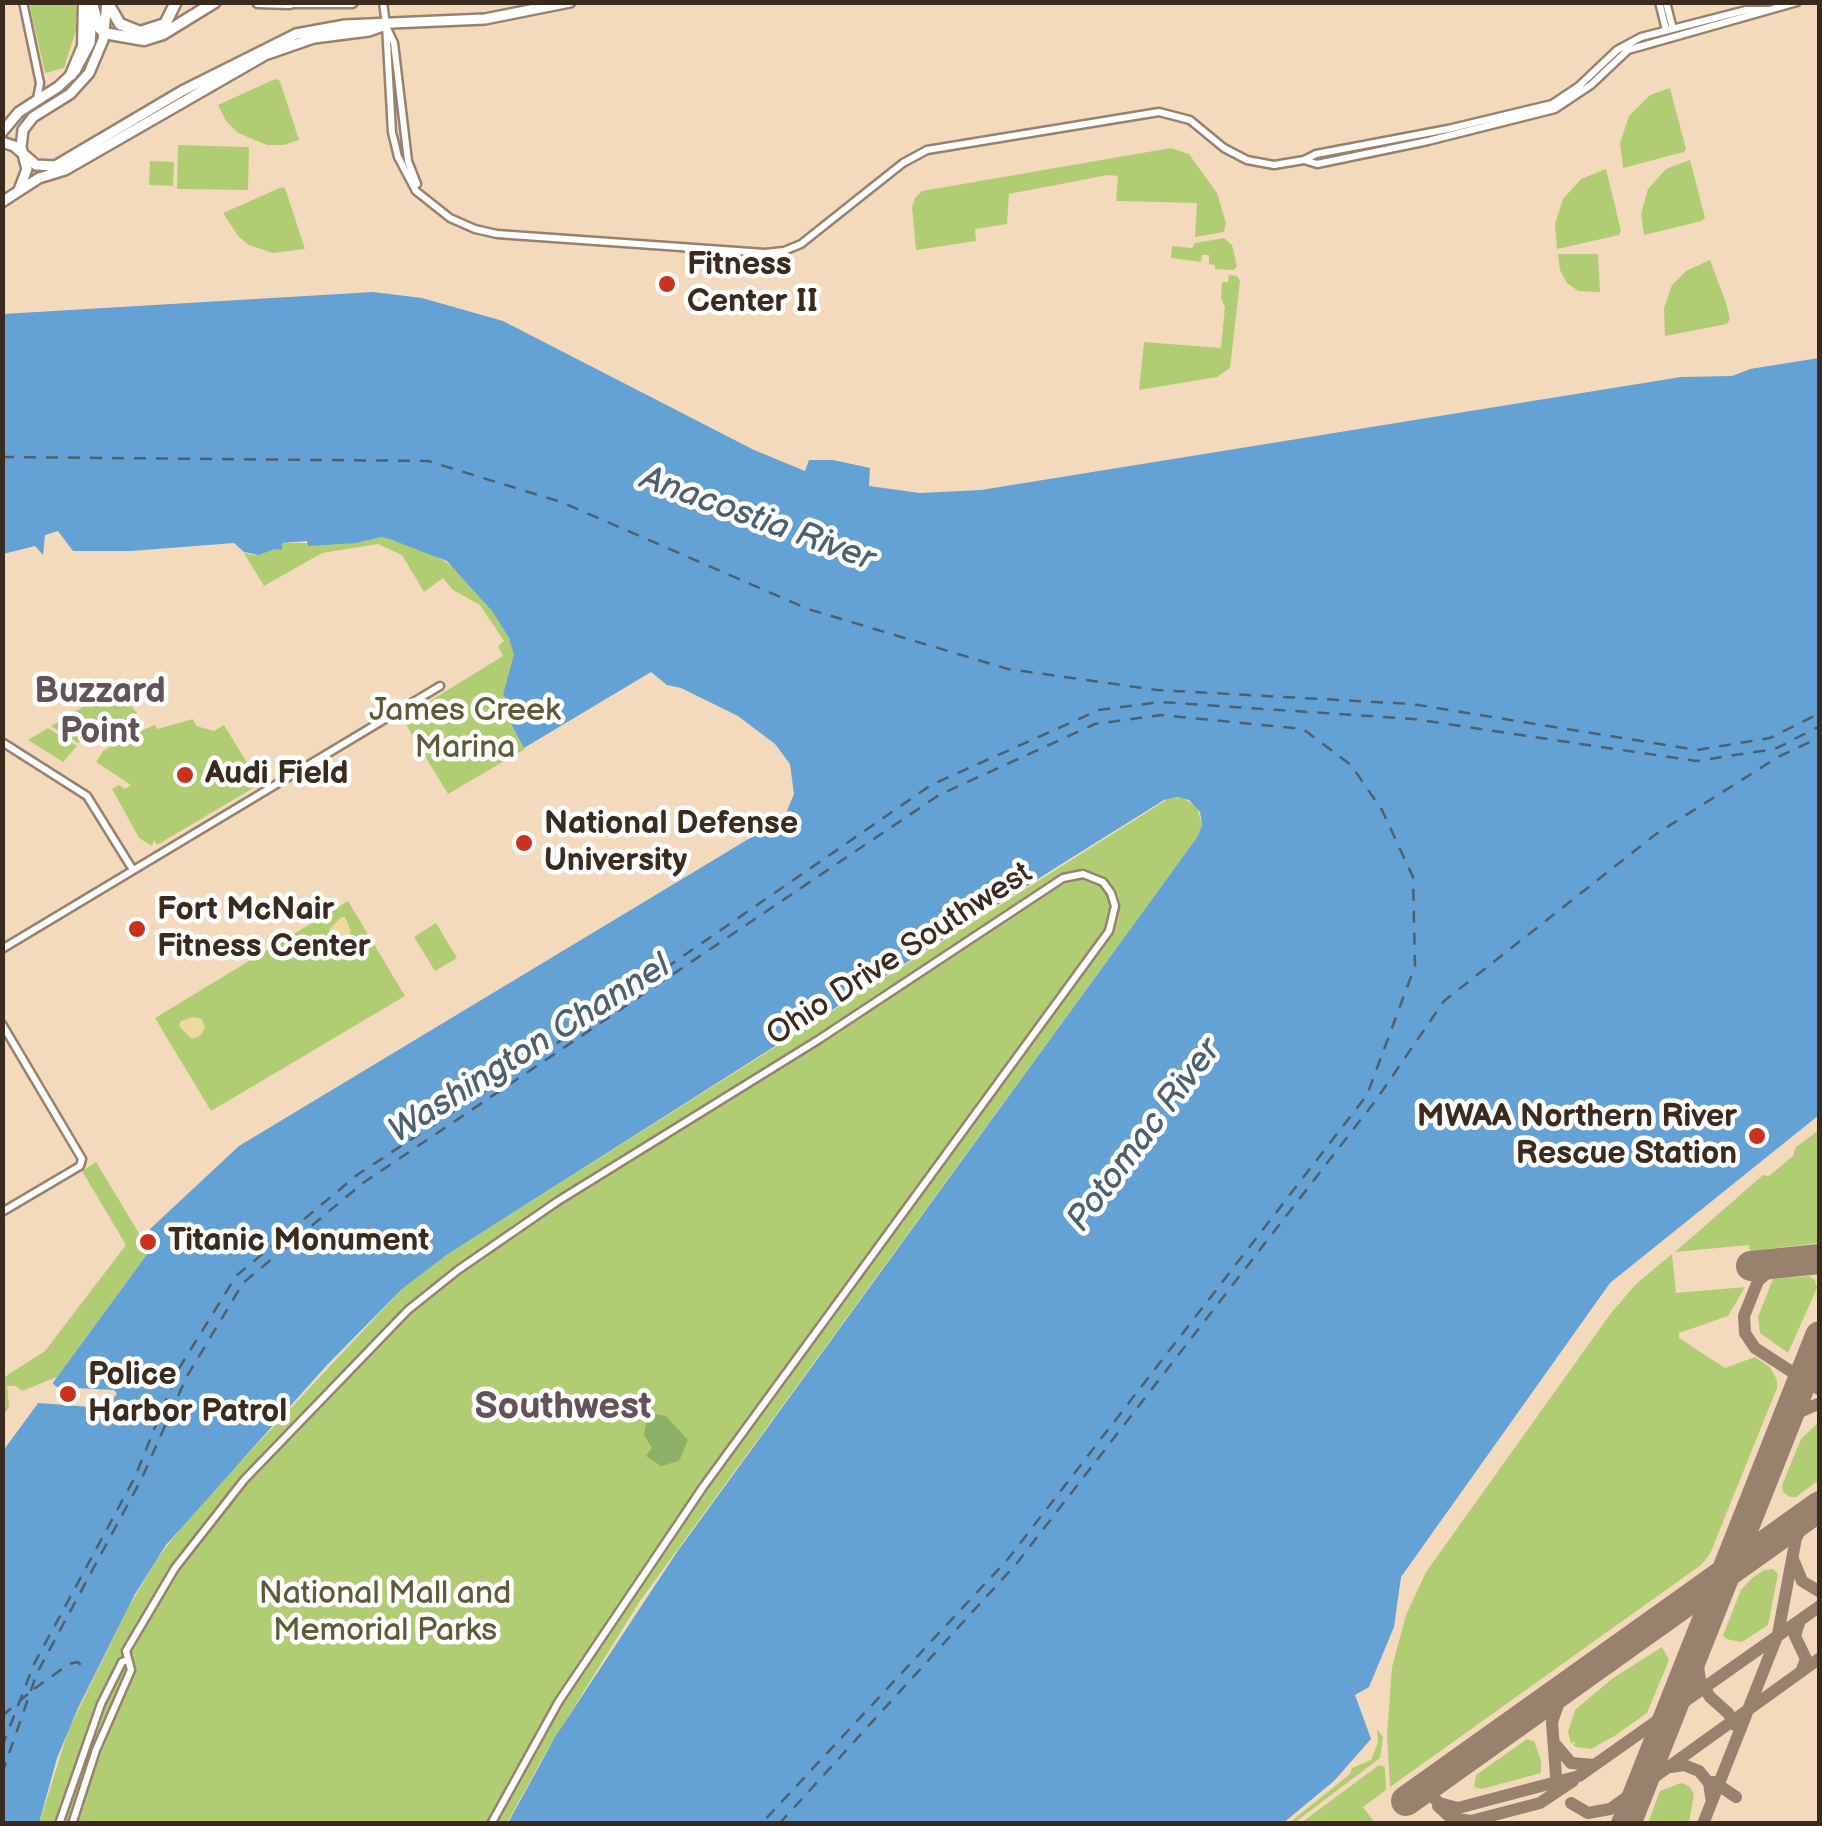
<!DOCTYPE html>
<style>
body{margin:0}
#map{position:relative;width:1822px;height:1826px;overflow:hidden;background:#f4dabc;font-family:"Balsamiq Sans",sans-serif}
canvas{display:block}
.frame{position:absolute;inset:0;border:5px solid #3b2a1e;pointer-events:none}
</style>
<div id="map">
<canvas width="1822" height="1826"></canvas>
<div class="frame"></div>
</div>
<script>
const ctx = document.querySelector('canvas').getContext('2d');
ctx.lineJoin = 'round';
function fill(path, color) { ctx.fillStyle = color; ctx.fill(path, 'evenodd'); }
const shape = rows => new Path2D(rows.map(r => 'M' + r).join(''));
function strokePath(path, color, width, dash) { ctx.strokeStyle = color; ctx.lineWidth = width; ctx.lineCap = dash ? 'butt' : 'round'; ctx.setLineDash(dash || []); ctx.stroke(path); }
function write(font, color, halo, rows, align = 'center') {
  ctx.font = font + ' "Balsamiq Sans",sans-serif'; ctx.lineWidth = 9; ctx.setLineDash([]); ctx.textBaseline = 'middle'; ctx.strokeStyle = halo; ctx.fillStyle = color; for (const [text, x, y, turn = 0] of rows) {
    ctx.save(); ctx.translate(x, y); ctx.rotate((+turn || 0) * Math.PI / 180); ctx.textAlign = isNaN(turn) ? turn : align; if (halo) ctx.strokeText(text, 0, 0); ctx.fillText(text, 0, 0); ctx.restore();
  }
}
const green = shape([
 [29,3,76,3,77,27,64,68,45,73],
 [275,79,280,81,299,140,284,145,267,145,238,133,226,121,218,105],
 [1670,88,1686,149,1684,152,1623,168,1620,143,1629,116,1650,95],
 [178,145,249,147,248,190,177,189],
 [1171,148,1189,154,1217,193,1226,223,1224,232,1195,237,1197,203,1116,201,1118,176,1108,175,1009,194,1007,224,975,229,976,241,916,250,912,207,915,198,922,191],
 [1690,160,1705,218,1702,221,1644,235,1641,214,1648,189,1666,169],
 [150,161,174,162,173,186,149,185],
 [1606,169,1621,231,1619,235,1557,249,1555,224,1563,199,1581,179],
 [282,187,285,188,305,249,273,253,249,245,238,236,223,213],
 [1224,238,1232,245,1237,266,1234,270,1215,269,1215,265,1209,264,1209,255,1202,255,1201,262,1171,258,1172,246,1192,248,1195,243],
 [1558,254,1598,254,1600,292,1578,291,1567,283,1560,270],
 [1710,260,1726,303,1730,319,1727,324,1665,336,1664,308,1672,285,1686,271],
 [1229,275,1237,276,1240,281,1230,368,1217,377,1139,390,1144,342,1221,348,1225,307,1221,298,1222,282,1228,282],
 [382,537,432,553,456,569,492,611,509,638,515,655,503,694,512,709,505,714,525,749,448,794,402,718,503,656,498,646,504,641,480,605,453,590,443,578,424,592,402,555,378,544,322,553,264,586,244,553,254,555,282,543,355,543],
 [118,686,140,718,104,728,78,743,51,726],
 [193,719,196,726,214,731,224,725,260,784,157,845,154,840,152,846,139,838,112,789,119,785,125,789,131,785,96,762,103,751,131,735,155,725,157,729],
 [48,728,77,746,63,762,28,740],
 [1171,797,1183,798,1197,807,1202,825,1198,836,640,1601,546,1752,507,1823,39,1824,68,1731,128,1608,155,1562,189,1517,402,1289,448,1254],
 [348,901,405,996,211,1111,155,1018],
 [436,923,457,958,435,971,414,937],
 [1819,1130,1819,1243,1750,1251,1749,1245,1675,1252,1763,1175,1769,1176,1793,1156,1796,1147],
 [96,1162,140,1235,153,1246,57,1377,22,1391,16,1386,7,1386,9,1407,3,1416,3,1378,45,1351,126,1245,82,1171],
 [1672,1254,1676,1293,1745,1287,1728,1316,1679,1333,1679,1338,1725,1368,1755,1357,1770,1367,1777,1380,1777,1388,1710,1554,1701,1565,1390,1787,1387,1735,1392,1667,1406,1615,1426,1572,1611,1313,1636,1284],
 [1809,1276,1815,1280,1817,1288,1788,1353,1760,1333,1758,1317,1773,1279],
 [1819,1422,1819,1480,1796,1497,1790,1497,1783,1492,1782,1485,1801,1439],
 [1773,1569,1778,1574,1768,1625,1742,1642,1726,1639,1723,1635,1741,1590,1752,1578,1764,1570],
 [1662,1647,1669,1660,1647,1713,1616,1735,1591,1749,1576,1747,1573,1745,1576,1742,1571,1743,1568,1732,1575,1710,1613,1678],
 [1377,1729,1383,1737,1380,1758,1294,1823,1289,1823,1350,1774,1352,1768,1371,1760,1378,1742],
 [1527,1739,1534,1741,1541,1760,1541,1773,1482,1789,1474,1787,1476,1775],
 [1379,1765,1385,1767,1386,1790,1363,1807,1375,1823,1301,1823],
 [1681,1783,1689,1786,1694,1794,1689,1823,1648,1823,1660,1791]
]);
const forest = shape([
 [648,1413,666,1416,688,1440,679,1461,661,1466,646,1456,652,1448,644,1435]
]);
const sand = shape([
 [341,917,345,917,351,931,347,940,339,942,329,930],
 [193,1017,202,1019,205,1028,201,1035,192,1039,179,1026,181,1021]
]);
const water = shape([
 [373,292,422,298,503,321,754,450,805,471,809,460,833,460,870,468,869,486,920,493,981,490,1681,377,1732,376,1750,369,1819,358,1819,1115,1610,1283,1401,1577,1394,1627,1369,1687,1355,1695,1371,1739,1334,1781,1282,1824,508,1823,555,1737,677,1552,1198,836,1202,825,1200,812,1189,800,1177,797,1164,800,1060,865,448,1254,402,1289,327,1365,166,1545,135,1594,78,1708,57,1758,39,1823,3,1824,3,1451,153,1246,149,1242,150,1229,239,1146,775,823,786,813,794,794,790,764,775,744,738,716,681,688,667,685,651,672,524,748,505,713,511,709,503,694,514,655,509,638,492,611,447,561,392,540,382,537,356,543,308,546,307,541,282,543,282,550,274,549,259,555,244,552,234,543,131,551,73,551,58,531,45,535,43,555,35,546,3,554,3,314]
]);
const pier = shape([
 [52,1383,57,1387,114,1390,117,1394,105,1408,38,1403]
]);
const ferry = shape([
 [2,457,428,461,561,502,808,609,1008,669,1157,690,1412,704,1697,750,1770,738,1820,713],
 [34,1689,69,1664,78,1662,86,1671],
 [2,1716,28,1694],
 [2,1747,34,1664,135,1477,178,1370,236,1276,357,1175,547,1050,931,785,1099,710,1160,702,1413,719,1696,761,1775,749,1820,726],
 [2,1774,37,1673,142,1478,186,1378,243,1283,363,1183,939,795,1095,724,1161,715,1303,729,1351,765,1382,810,1413,877,1415,966,1367,1095,1008,1559,761,1824],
 [779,1824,1017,1563,1376,1100,1444,1001,1656,834,1778,757,1820,737]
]);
const taxiway = shape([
 [1778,1263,1758,1281,1744,1316,1745,1333,1755,1348,1820,1390],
 [1781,1434,1795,1414,1820,1403],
 [1793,1559,1802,1581,1820,1592],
 [1800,1620,1795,1636,1806,1659,1801,1672],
 [1700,1638,1697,1659,1700,1680,1710,1697,1728,1713,1735,1725],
 [1554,1743,1571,1763,1594,1765],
 [1671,1767,1684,1765,1699,1771,1709,1783,1711,1797],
 [1714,1782,1736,1797],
 [1424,1788,1439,1803,1458,1808,1579,1776,1820,1606],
 [1561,1789,1556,1776,1552,1722,1560,1699,1577,1678],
 [1571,1803,1588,1813,1610,1809,1820,1658],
 [1438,1806,1451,1818,1471,1821,1540,1803,1573,1781],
 [1703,1824,1778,1634,1796,1538,1804,1524,1820,1510]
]);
const runway = shape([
 [1751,1266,1820,1259],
 [1406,1801,1820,1506],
 [1626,1824,1820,1336]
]);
const tertiary = shape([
 [23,2,40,83,37,99],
 [1659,2,1666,30],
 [1666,2,1673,29],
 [386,25,392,132,398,157,416,191,450,218,475,229,497,234,765,253,784,251,801,244,903,163,927,150,1159,112,1190,120,1224,148,1247,160,1274,165,1304,160,1316,154,1448,129,1552,104,1579,86,1617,50,1641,37,1746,10,1766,10],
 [386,26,394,43,408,161,417,184],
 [1304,160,1317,164,1428,141,1555,109,1591,85,1628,50,1797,2],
 [2,742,87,796,133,870],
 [2,949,440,686],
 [2,1024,82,1159,80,1166,2,1212],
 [59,1824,101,1704,122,1662,127,1660],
 [72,1824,96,1750,131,1670,126,1651,175,1568,244,1480,408,1310,458,1270,558,1201,818,1040,1063,878,1083,874,1103,882,1111,893,1115,906,1109,931,703,1487,559,1701,491,1824]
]);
const secondary = shape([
 [383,2,386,25]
]);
const primary = shape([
 [2,132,19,112,58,87,75,71,90,43,92,15],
 [2,142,14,146,36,165,55,166,182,91,296,34,345,25,485,19,570,2],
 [19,190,27,169,21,147,23,130,33,117,70,94,89,73,103,40,107,3],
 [2,202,39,178,65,170,265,55,314,38,369,31,383,26]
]);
const motorway = shape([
 [107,2,120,24,140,32,165,24,176,2],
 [258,2,290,3],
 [288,2,352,2],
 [93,7,98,26,104,33,144,40,163,34,215,2],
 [71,75,83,46,84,2]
]);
const markers = [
 [667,284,10,"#c8321e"],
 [185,775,10,"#c8321e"],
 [524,843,10,"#c8321e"],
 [137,929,10,"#c8321e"],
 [1757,1136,10,"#c8321e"],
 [148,1242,10,"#c8321e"],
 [68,1394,10,"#c8321e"]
];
const poiNames = [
 ["Fitness",687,266],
 ["Center II",687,303],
 ["Audi Field",205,775],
 ["National Defense",544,825],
 ["University",544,862],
 ["Fort McNair",157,911],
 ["Fitness Center",157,948],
 ["MWAA Northern River",1737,1118,"right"],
 ["Rescue Station",1737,1155,"right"],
 ["Titanic Monument",168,1242],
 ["Police",88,1376],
 ["Harbor Patrol",88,1413]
];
const parkNames = [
 ["James Creek",465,712],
 ["Marina",465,749],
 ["National Mall and",385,1595],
 ["Memorial Parks",385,1632]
];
const streetNames = [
 ["Ohio Drive Southwest",900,955,-33]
];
const waterNames = [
 ["Anacostia River",757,520,20],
 ["Washington Channel",530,1050,-32],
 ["Potomac River",1145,1136,-53]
];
const neighbourhoodNames = [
 ["Buzzard",100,693],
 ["Point",100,733]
];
const quarterNames = [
 ["Southwest",563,1408]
];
fill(green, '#b1cd73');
fill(forest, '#8cb065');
fill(sand, '#eeda9e');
fill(water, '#64a1d5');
fill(pier, '#f4dabc');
strokePath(ferry, '#4d6070', 2.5, [12, 10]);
strokePath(taxiway, '#98826d', 12);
strokePath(runway, '#98826d', 30);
strokePath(tertiary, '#98826d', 11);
strokePath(secondary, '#98826d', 11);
strokePath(primary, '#98826d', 14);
strokePath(motorway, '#98826d', 15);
strokePath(tertiary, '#fff', 6);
strokePath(secondary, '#fff', 6);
strokePath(primary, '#fff', 9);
strokePath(motorway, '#fff', 10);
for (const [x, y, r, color] of markers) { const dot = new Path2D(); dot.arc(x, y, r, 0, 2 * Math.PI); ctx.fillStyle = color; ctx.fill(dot); strokePath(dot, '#fff', 4); }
write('bold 32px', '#3b2a1e', '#fff', poiNames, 'left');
write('32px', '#5e5b38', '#fff', parkNames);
write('32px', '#3b2a1e', '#fff', streetNames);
write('italic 35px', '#4d6070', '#fff', waterNames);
write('bold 35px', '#645259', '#fff', neighbourhoodNames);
write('bold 38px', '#645259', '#fff', quarterNames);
</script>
